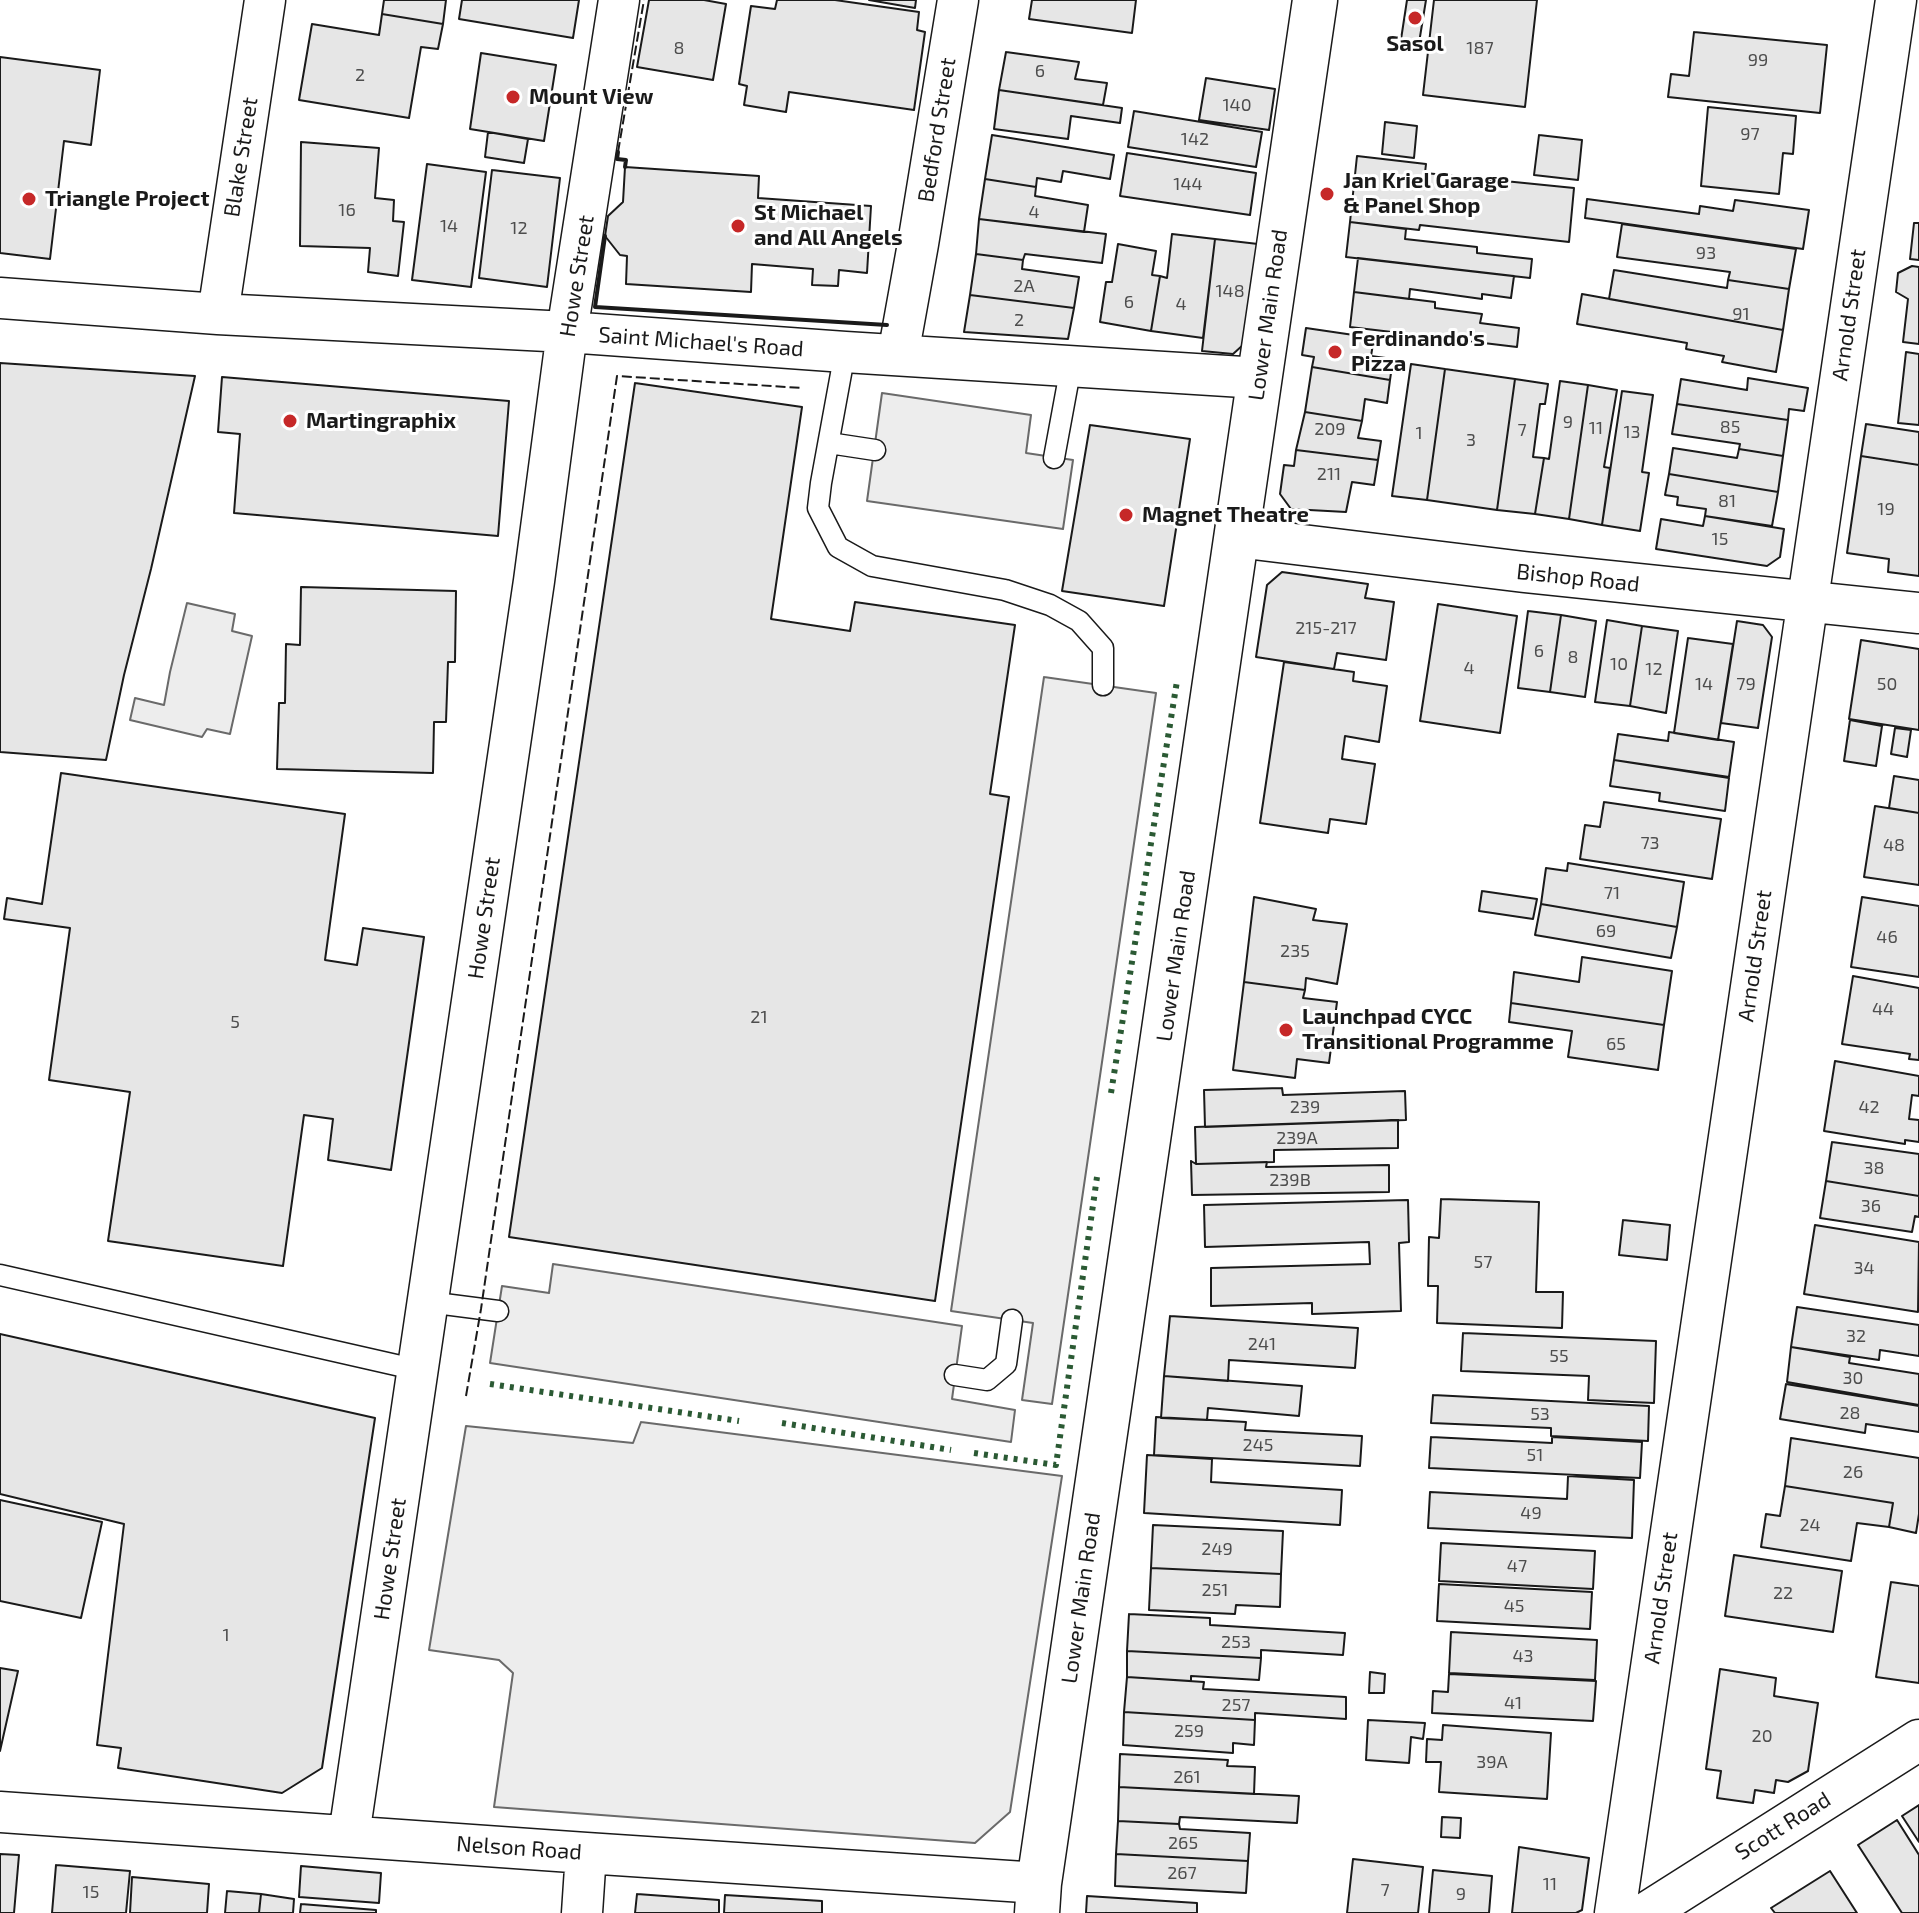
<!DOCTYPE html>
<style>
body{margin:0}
canvas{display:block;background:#fff}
</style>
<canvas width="1919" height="1913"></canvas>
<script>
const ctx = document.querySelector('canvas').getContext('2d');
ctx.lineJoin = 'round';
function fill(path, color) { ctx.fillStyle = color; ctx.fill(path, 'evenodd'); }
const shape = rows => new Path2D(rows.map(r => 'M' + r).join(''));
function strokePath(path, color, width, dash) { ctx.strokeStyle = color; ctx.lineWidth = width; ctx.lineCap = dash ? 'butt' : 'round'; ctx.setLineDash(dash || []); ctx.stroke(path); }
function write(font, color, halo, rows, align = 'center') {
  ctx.font = font + ' "Exo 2",sans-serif'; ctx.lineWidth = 6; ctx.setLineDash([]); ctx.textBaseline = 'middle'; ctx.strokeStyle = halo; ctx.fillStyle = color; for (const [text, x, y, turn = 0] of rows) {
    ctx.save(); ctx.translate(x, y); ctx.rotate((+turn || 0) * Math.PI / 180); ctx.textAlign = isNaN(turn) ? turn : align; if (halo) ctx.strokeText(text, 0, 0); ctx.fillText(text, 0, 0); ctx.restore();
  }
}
const parking = shape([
 [882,393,1031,415,1026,453,1073,460,1063,529,867,501,882,393],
 [187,603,235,614,232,631,252,636,230,734,207,729,202,737,130,720,135,698,164,705,170,672,187,603],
 [1044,677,1156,693,1052,1404,1022,1400,1033,1323,951,1311,1044,677],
 [553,1264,962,1326,952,1399,1015,1410,1011,1442,490,1363,502,1286,549,1293,553,1264],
 [641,1422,1062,1476,1010,1812,975,1843,494,1807,513,1673,499,1660,429,1650,466,1426,633,1443,641,1422]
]);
const building = shape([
 [384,0,446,0,443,24,382,14,384,0],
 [462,0,579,0,573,38,459,19,462,0],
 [649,0,704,0,726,4,713,80,637,67,649,0],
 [777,0,835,0,919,12,917,30,925,32,914,110,789,92,786,112,744,105,747,86,739,84,751,6,775,9,777,0],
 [869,0,916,0,915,8,869,0],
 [1032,0,1136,0,1132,33,1029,19,1032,0],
 [1407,0,1426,0,1418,49,1400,46,1407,0],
 [1434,0,1537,0,1525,107,1423,95,1434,0],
 [382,14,443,24,438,49,421,47,409,118,299,100,312,24,379,35,382,14],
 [1694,32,1827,45,1820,113,1668,97,1671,74,1689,76,1694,32],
 [1006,52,1079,62,1075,79,1107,83,1103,105,999,90,1006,52],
 [481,53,556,65,544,141,470,129,481,53],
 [0,57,100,70,91,145,64,141,50,259,0,253,0,57],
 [1206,78,1275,89,1269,130,1199,120,1206,78],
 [999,90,1122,108,1120,123,1071,116,1068,139,994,129,999,90],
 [1708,107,1796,116,1793,154,1783,153,1779,194,1701,186,1708,107],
 [1134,111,1262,132,1256,167,1128,147,1134,111],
 [1385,122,1417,126,1414,158,1382,154,1385,122],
 [488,132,528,139,524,163,485,157,488,132],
 [992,135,1114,155,1110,179,1063,171,1061,182,1037,178,1036,187,985,179,992,135],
 [1539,135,1582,140,1578,180,1534,175,1539,135],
 [301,142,379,148,375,198,394,200,393,221,404,222,398,276,368,272,370,248,300,246,301,142],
 [1127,153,1256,173,1250,215,1120,196,1127,153],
 [1357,156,1426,164,1425,173,1574,188,1569,242,1420,225,1419,230,1350,222,1357,156],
 [427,164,486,172,471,287,412,280,427,164],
 [625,167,759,176,758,198,871,206,867,273,839,270,838,286,812,285,813,269,752,264,751,292,626,284,627,256,620,255,605,236,608,216,623,202,625,167],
 [492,170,560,178,547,287,479,278,492,170],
 [985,179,1036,187,1035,196,1088,205,1084,232,979,219,985,179],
 [1587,199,1699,214,1700,206,1733,211,1735,200,1809,210,1803,249,1585,218,1587,199],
 [979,219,1106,234,1102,263,1025,254,1023,260,976,254,979,219],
 [1350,222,1406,229,1405,239,1477,247,1477,253,1532,259,1530,278,1346,257,1350,222],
 [1914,223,1919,223,1919,260,1910,259,1914,223],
 [1622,224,1796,249,1789,289,1728,280,1730,272,1617,257,1622,224],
 [1172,234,1215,239,1203,338,1151,331,1160,276,1167,278,1172,234],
 [1215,239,1258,244,1243,345,1233,354,1202,351,1215,239],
 [1118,244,1156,251,1152,275,1160,276,1151,331,1100,322,1106,282,1112,282,1118,244],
 [976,254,1023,260,1022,269,1079,277,1074,308,970,295,976,254],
 [1358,258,1514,276,1511,298,1482,294,1482,299,1410,289,1409,299,1354,292,1358,258],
 [1912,266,1919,267,1919,344,1903,342,1908,299,1896,292,1898,273,1912,266],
 [1614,270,1727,288,1728,280,1789,289,1783,330,1609,299,1614,270],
 [1354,292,1435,302,1435,308,1482,314,1480,323,1519,328,1517,347,1350,327,1354,292],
 [1582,294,1783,330,1776,372,1722,362,1724,356,1686,349,1687,343,1577,324,1582,294],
 [970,295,1074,308,1068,339,964,332,970,295],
 [1306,328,1374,338,1371,356,1393,359,1390,380,1312,367,1314,357,1302,355,1306,328],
 [1906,352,1919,354,1919,425,1898,423,1906,352],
 [0,363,195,376,151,569,124,675,106,760,0,752,0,363],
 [1411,364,1445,369,1427,500,1392,496,1411,364],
 [1312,367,1390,380,1387,403,1365,399,1362,421,1305,412,1312,367],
 [1445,369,1515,379,1497,510,1427,500,1445,369],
 [222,377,509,401,498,536,234,513,240,434,218,432,222,377],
 [1748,378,1808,388,1804,411,1789,409,1788,420,1677,404,1681,379,1747,390,1748,378],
 [1515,379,1548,384,1545,404,1540,404,1533,457,1544,458,1535,514,1497,510,1515,379],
 [1560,381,1588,385,1569,519,1535,514,1544,458,1549,459,1560,381],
 [635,383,802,407,771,619,850,631,855,602,1015,625,990,794,1009,797,935,1301,509,1237,635,383],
 [1588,385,1617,390,1604,467,1610,468,1602,525,1569,519,1588,385],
 [1622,391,1653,395,1642,472,1649,473,1640,531,1602,525,1622,391],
 [1677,404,1788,420,1783,456,1739,449,1740,444,1672,434,1677,404],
 [1305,412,1362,421,1358,438,1381,441,1378,460,1296,450,1305,412],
 [1866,424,1919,432,1919,465,1861,456,1866,424],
 [1090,425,1190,439,1164,606,1062,591,1090,425],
 [1673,448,1737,458,1739,449,1783,456,1778,492,1669,474,1673,448],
 [1296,450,1378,460,1374,485,1352,482,1346,512,1291,509,1280,494,1284,465,1294,466,1296,450],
 [1861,456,1919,465,1919,576,1888,572,1889,559,1847,553,1861,456],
 [1669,474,1778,492,1772,526,1705,516,1706,509,1677,505,1678,497,1665,495,1669,474],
 [1705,516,1784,529,1780,557,1767,566,1656,549,1661,519,1703,526,1705,516],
 [1282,572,1368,584,1365,598,1394,602,1386,660,1337,653,1334,669,1256,657,1267,585,1282,572],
 [301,587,456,591,455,662,448,662,446,722,434,722,433,773,277,769,279,703,285,703,286,644,300,645,301,587],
 [1438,604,1517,616,1500,733,1420,721,1438,604],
 [1528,611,1561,615,1550,692,1518,688,1528,611],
 [1561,615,1596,621,1585,697,1550,692,1561,615],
 [1607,620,1642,626,1630,706,1595,702,1607,620],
 [1737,621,1763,625,1772,637,1758,728,1721,723,1737,621],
 [1642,626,1678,631,1666,713,1630,706,1642,626],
 [1688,638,1733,644,1718,740,1674,733,1688,638],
 [1861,640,1919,649,1919,730,1849,719,1861,640],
 [1284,662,1354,672,1353,681,1387,686,1379,742,1345,736,1342,759,1375,764,1366,824,1330,819,1328,833,1260,823,1284,662],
 [1850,720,1882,726,1876,766,1844,761,1850,720],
 [1895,728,1911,730,1907,757,1891,754,1895,728],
 [1669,732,1734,742,1729,777,1614,760,1618,734,1668,741,1669,732],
 [1614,760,1729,778,1725,811,1659,801,1660,793,1610,786,1614,760],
 [61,773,345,814,325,960,357,965,363,928,424,937,391,1170,328,1160,333,1119,304,1115,283,1266,108,1241,130,1092,49,1080,70,928,4,919,7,898,42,904,61,773],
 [1894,776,1919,780,1919,813,1889,808,1894,776],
 [1604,802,1721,819,1712,879,1580,859,1585,825,1600,827,1604,802],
 [1875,806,1919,813,1919,885,1864,877,1875,806],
 [1568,863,1684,882,1677,927,1541,904,1546,868,1567,871,1568,863],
 [1482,891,1537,899,1533,919,1479,911,1482,891],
 [1254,897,1316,909,1313,920,1347,924,1337,984,1306,978,1305,990,1244,982,1254,897],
 [1862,897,1919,906,1919,977,1851,967,1862,897],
 [1541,904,1677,927,1671,958,1535,935,1541,904],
 [1582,957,1672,971,1664,1025,1511,1003,1514,972,1579,982,1582,957],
 [1853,976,1919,988,1919,1060,1909,1059,1910,1054,1842,1044,1853,976],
 [1244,982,1305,990,1303,998,1337,1002,1329,1063,1297,1059,1295,1078,1233,1070,1244,982],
 [1511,1003,1664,1025,1658,1070,1568,1057,1572,1031,1509,1022,1511,1003],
 [1835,1061,1919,1076,1919,1096,1912,1095,1909,1119,1919,1120,1919,1142,1905,1140,1905,1144,1824,1131,1835,1061],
 [1282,1088,1283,1095,1405,1091,1406,1120,1205,1127,1204,1090,1282,1088],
 [1398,1120,1398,1148,1274,1150,1274,1162,1196,1164,1195,1127,1398,1120],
 [1832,1142,1919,1154,1919,1196,1826,1181,1832,1142],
 [1191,1161,1196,1164,1267,1162,1266,1167,1389,1165,1389,1192,1192,1195,1191,1161],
 [1826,1181,1919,1196,1919,1217,1915,1216,1912,1232,1820,1218,1826,1181],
 [1441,1199,1539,1202,1536,1292,1563,1292,1562,1328,1437,1323,1438,1286,1428,1286,1429,1237,1439,1238,1441,1199],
 [1408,1200,1409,1242,1399,1243,1401,1311,1312,1314,1312,1303,1211,1306,1211,1268,1370,1264,1369,1242,1205,1247,1204,1205,1408,1200],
 [1623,1220,1670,1225,1667,1260,1619,1255,1623,1220],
 [1815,1225,1919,1242,1918,1312,1804,1294,1815,1225],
 [1797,1307,1919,1325,1919,1356,1880,1350,1879,1360,1791,1347,1797,1307],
 [1170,1316,1358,1328,1355,1368,1229,1360,1228,1381,1164,1376,1170,1316],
 [1463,1333,1656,1341,1654,1403,1588,1400,1589,1376,1461,1371,1463,1333],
 [0,1334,375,1418,322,1768,282,1793,118,1768,121,1748,97,1745,124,1524,0,1494,0,1334],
 [1791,1347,1850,1357,1849,1363,1919,1374,1919,1405,1787,1382,1791,1347],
 [1164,1376,1302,1386,1299,1416,1208,1408,1207,1420,1161,1418,1164,1376],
 [1786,1384,1919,1406,1919,1432,1866,1424,1865,1433,1780,1419,1786,1384],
 [1433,1395,1649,1406,1648,1441,1551,1436,1551,1428,1431,1423,1433,1395],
 [1156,1417,1246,1422,1245,1430,1362,1436,1360,1466,1154,1455,1156,1417],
 [1431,1437,1552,1443,1552,1437,1642,1442,1640,1478,1429,1468,1431,1437],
 [1791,1438,1919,1458,1919,1514,1916,1533,1889,1527,1893,1503,1785,1486,1791,1438],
 [1147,1455,1212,1459,1211,1482,1342,1490,1340,1525,1144,1513,1147,1455],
 [1568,1476,1634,1480,1632,1538,1428,1528,1430,1492,1567,1499,1568,1476],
 [1785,1486,1893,1503,1889,1527,1857,1523,1851,1561,1761,1547,1766,1514,1780,1516,1785,1486],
 [0,1500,102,1522,81,1618,0,1601,0,1500],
 [1153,1525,1283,1531,1281,1574,1151,1568,1153,1525],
 [1441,1543,1595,1551,1593,1589,1439,1581,1441,1543],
 [1734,1555,1842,1571,1833,1632,1725,1616,1734,1555],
 [1151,1568,1281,1574,1280,1607,1236,1605,1235,1614,1149,1610,1151,1568],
 [1891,1582,1919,1586,1919,1683,1876,1677,1891,1582],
 [1439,1584,1592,1592,1590,1629,1437,1621,1439,1584],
 [1129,1614,1210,1618,1210,1625,1345,1633,1343,1655,1261,1650,1261,1658,1127,1651,1129,1614],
 [1451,1632,1597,1640,1595,1680,1449,1673,1451,1632],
 [1127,1651,1261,1658,1259,1680,1191,1676,1191,1681,1127,1677,1127,1651],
 [0,1668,18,1671,0,1751,0,1668],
 [1720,1669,1776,1678,1774,1696,1818,1703,1808,1771,1788,1782,1776,1780,1774,1793,1755,1790,1753,1803,1717,1798,1721,1771,1706,1769,1720,1669],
 [1370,1672,1385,1674,1384,1693,1369,1693,1370,1672],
 [1449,1674,1596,1681,1593,1721,1432,1713,1433,1691,1448,1692,1449,1674],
 [1127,1677,1204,1682,1203,1689,1346,1697,1346,1719,1255,1713,1255,1720,1124,1712,1127,1677],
 [1124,1712,1255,1720,1254,1745,1233,1743,1233,1753,1123,1745,1124,1712],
 [1368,1720,1425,1723,1423,1739,1411,1737,1409,1763,1366,1760,1368,1720],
 [1443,1725,1551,1733,1547,1799,1439,1792,1441,1762,1426,1762,1427,1739,1442,1740,1443,1725],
 [1120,1754,1228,1760,1227,1766,1255,1767,1254,1794,1119,1787,1120,1754],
 [1119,1787,1299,1796,1297,1823,1180,1817,1179,1824,1118,1821,1119,1787],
 [1919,1805,1919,1842,1902,1816,1919,1805],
 [1442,1817,1461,1818,1460,1838,1441,1837,1442,1817],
 [1897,1820,1919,1855,1919,1913,1902,1913,1858,1845,1897,1820],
 [1118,1821,1179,1824,1180,1829,1250,1833,1248,1861,1116,1854,1118,1821],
 [1519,1847,1589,1858,1582,1910,1576,1913,1512,1913,1519,1847],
 [0,1854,19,1855,14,1913,0,1913,0,1854],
 [1116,1854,1248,1861,1246,1893,1115,1886,1116,1854],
 [1353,1859,1423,1867,1418,1913,1347,1913,1353,1859],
 [56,1865,130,1871,126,1913,52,1913,56,1865],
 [301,1866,381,1873,379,1903,299,1897,301,1866],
 [1433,1870,1492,1876,1489,1913,1429,1913,1433,1870],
 [1830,1871,1857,1913,1775,1913,1771,1908,1830,1871],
 [132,1877,209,1884,207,1913,130,1913,132,1877],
 [227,1891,261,1894,259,1913,225,1913,227,1891],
 [261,1894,294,1899,293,1913,259,1913,261,1894],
 [637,1894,719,1900,719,1913,635,1913,637,1894],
 [725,1895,822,1901,822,1913,724,1913,725,1895],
 [1087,1896,1197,1903,1197,1913,1086,1913,1087,1896],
 [301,1904,376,1910,376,1913,300,1913,301,1904]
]);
const lane = shape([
 [845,352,821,483,818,508,838,547,872,566,1005,590,1050,605,1079,621,1103,648,1103,685],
 [829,443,875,450],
 [1054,458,1071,366],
 [0,1275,418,1370],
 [428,1302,498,1311],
 [955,1375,987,1380,1006,1364,1012,1320]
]);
const street = shape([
 [0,298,218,314,567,332,845,352,1259,378],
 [218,314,265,0],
 [898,355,918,244,958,0],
 [1237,537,1524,572,1919,613],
 [0,1812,586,1853,1039,1883],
 [349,1835,534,581,567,332,619,0],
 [582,1913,586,1853],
 [1615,1913,1896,0],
 [1646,1913,1919,1740]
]);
const secondary = shape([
 [1037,1913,1039,1883,1315,0]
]);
const hedge = shape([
 [1111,1093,1177,681],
 [490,1384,739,1421],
 [782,1423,951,1450],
 [974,1453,1056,1465,1097,1177]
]);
const fence = shape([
 [618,152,644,0],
 [466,1396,481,1309,617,376,802,388]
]);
const wall = shape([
 [618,152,617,159,626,160,625,167],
 [605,236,595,307,887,325]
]);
const markers = [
 [1415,18,8,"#c62828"],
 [513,97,8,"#c62828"],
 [1327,194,8,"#c62828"],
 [29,199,8,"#c62828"],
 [738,226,8,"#c62828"],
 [1335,352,8,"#c62828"],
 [290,421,8,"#c62828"],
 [1126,515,8,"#c62828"],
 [1286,1030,8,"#c62828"]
];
const numberNames = [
 ["8",679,48],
 ["187",1480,48],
 ["99",1758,60],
 ["6",1040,71],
 ["2",360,75],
 ["140",1237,105],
 ["97",1750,134],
 ["142",1195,139],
 ["144",1188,184],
 ["16",347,210],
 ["4",1034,212],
 ["14",449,226],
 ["12",519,228],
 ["93",1706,253],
 ["2A",1024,286],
 ["148",1230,291],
 ["6",1129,302],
 ["4",1181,304],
 ["91",1741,314],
 ["2",1019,320],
 ["9",1568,422],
 ["85",1730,427],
 ["11",1596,428],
 ["209",1330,429],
 ["7",1522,430],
 ["13",1632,432],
 ["1",1419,433],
 ["3",1471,440],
 ["211",1329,474],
 ["81",1727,501],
 ["19",1886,509],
 ["15",1720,539],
 ["215-217",1326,628],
 ["6",1539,651],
 ["8",1573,657],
 ["10",1619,664],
 ["4",1469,668],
 ["12",1654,669],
 ["14",1704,684],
 ["79",1746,684],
 ["50",1887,684],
 ["73",1650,843],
 ["48",1894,845],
 ["71",1612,893],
 ["69",1606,931],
 ["46",1887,937],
 ["235",1295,951],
 ["44",1883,1009],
 ["21",759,1017],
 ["5",235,1022],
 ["65",1616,1044],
 ["239",1305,1107],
 ["42",1869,1107],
 ["239A",1297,1138],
 ["38",1874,1168],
 ["239B",1290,1180],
 ["36",1871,1206],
 ["57",1483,1262],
 ["34",1864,1268],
 ["32",1856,1336],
 ["241",1262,1344],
 ["55",1559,1356],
 ["30",1853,1378],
 ["28",1850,1413],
 ["53",1540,1414],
 ["245",1258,1445],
 ["51",1535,1455],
 ["26",1853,1472],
 ["49",1531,1513],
 ["24",1810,1525],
 ["249",1217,1549],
 ["47",1517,1566],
 ["251",1215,1590],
 ["22",1783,1593],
 ["45",1514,1606],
 ["1",226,1635],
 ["253",1236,1642],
 ["43",1523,1656],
 ["41",1513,1703],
 ["257",1236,1705],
 ["259",1189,1731],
 ["20",1762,1736],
 ["39A",1492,1762],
 ["261",1187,1777],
 ["265",1183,1843],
 ["267",1182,1873],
 ["11",1550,1884],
 ["7",1385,1890],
 ["15",91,1892],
 ["9",1461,1894]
];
const poiNames = [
 ["Sasol",1415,44,"center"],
 ["Mount View",529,97],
 ["Jan Kriel Garage",1343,181],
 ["& Panel Shop",1343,206],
 ["Triangle Project",45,199],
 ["St Michael",754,213],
 ["and All Angels",754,238],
 ["Ferdinando's",1351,339],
 ["Pizza",1351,364],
 ["Martingraphix",306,421],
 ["Magnet Theatre",1142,515],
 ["Launchpad CYCC",1302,1017],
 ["Transitional Programme",1302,1042]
];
const streetNames = [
 ["Bedford Street",937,130,-81],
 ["Blake Street",241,157,-81],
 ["Howe Street",577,276,-81],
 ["Lower Main Road",1268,315,-82],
 ["Arnold Street",1849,315,-82],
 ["Saint Michael's Road",701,342,4],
 ["Bishop Road",1578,578,6],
 ["Howe Street",484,918,-82],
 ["Lower Main Road",1176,956,-82],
 ["Arnold Street",1755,956,-82],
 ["Howe Street",390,1559,-82],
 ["Lower Main Road",1081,1598,-82],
 ["Arnold Street",1661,1598,-82],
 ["Scott Road",1783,1826,-32],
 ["Nelson Road",519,1848,4]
];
fill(parking, '#ededed');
strokePath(parking, '#6a6a6a', 2);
fill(building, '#e6e6e6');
strokePath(building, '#1a1a1a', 2);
strokePath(lane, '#1a1a1a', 23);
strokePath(street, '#1a1a1a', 43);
strokePath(secondary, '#1a1a1a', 47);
strokePath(lane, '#fff', 20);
strokePath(street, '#fff', 40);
strokePath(secondary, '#fff', 44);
strokePath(hedge, '#2b5a34', 6, [4, 6]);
strokePath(fence, '#1a1a1a', 2, [10, 4]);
strokePath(wall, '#1a1a1a', 4);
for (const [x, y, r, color] of markers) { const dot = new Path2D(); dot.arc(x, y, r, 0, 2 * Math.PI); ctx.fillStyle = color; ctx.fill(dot); strokePath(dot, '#fff', 3); }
write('18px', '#4d4d4d', null, numberNames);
write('bold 22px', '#1a1a1a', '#fff', poiNames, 'left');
write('22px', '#1a1a1a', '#fff', streetNames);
</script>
